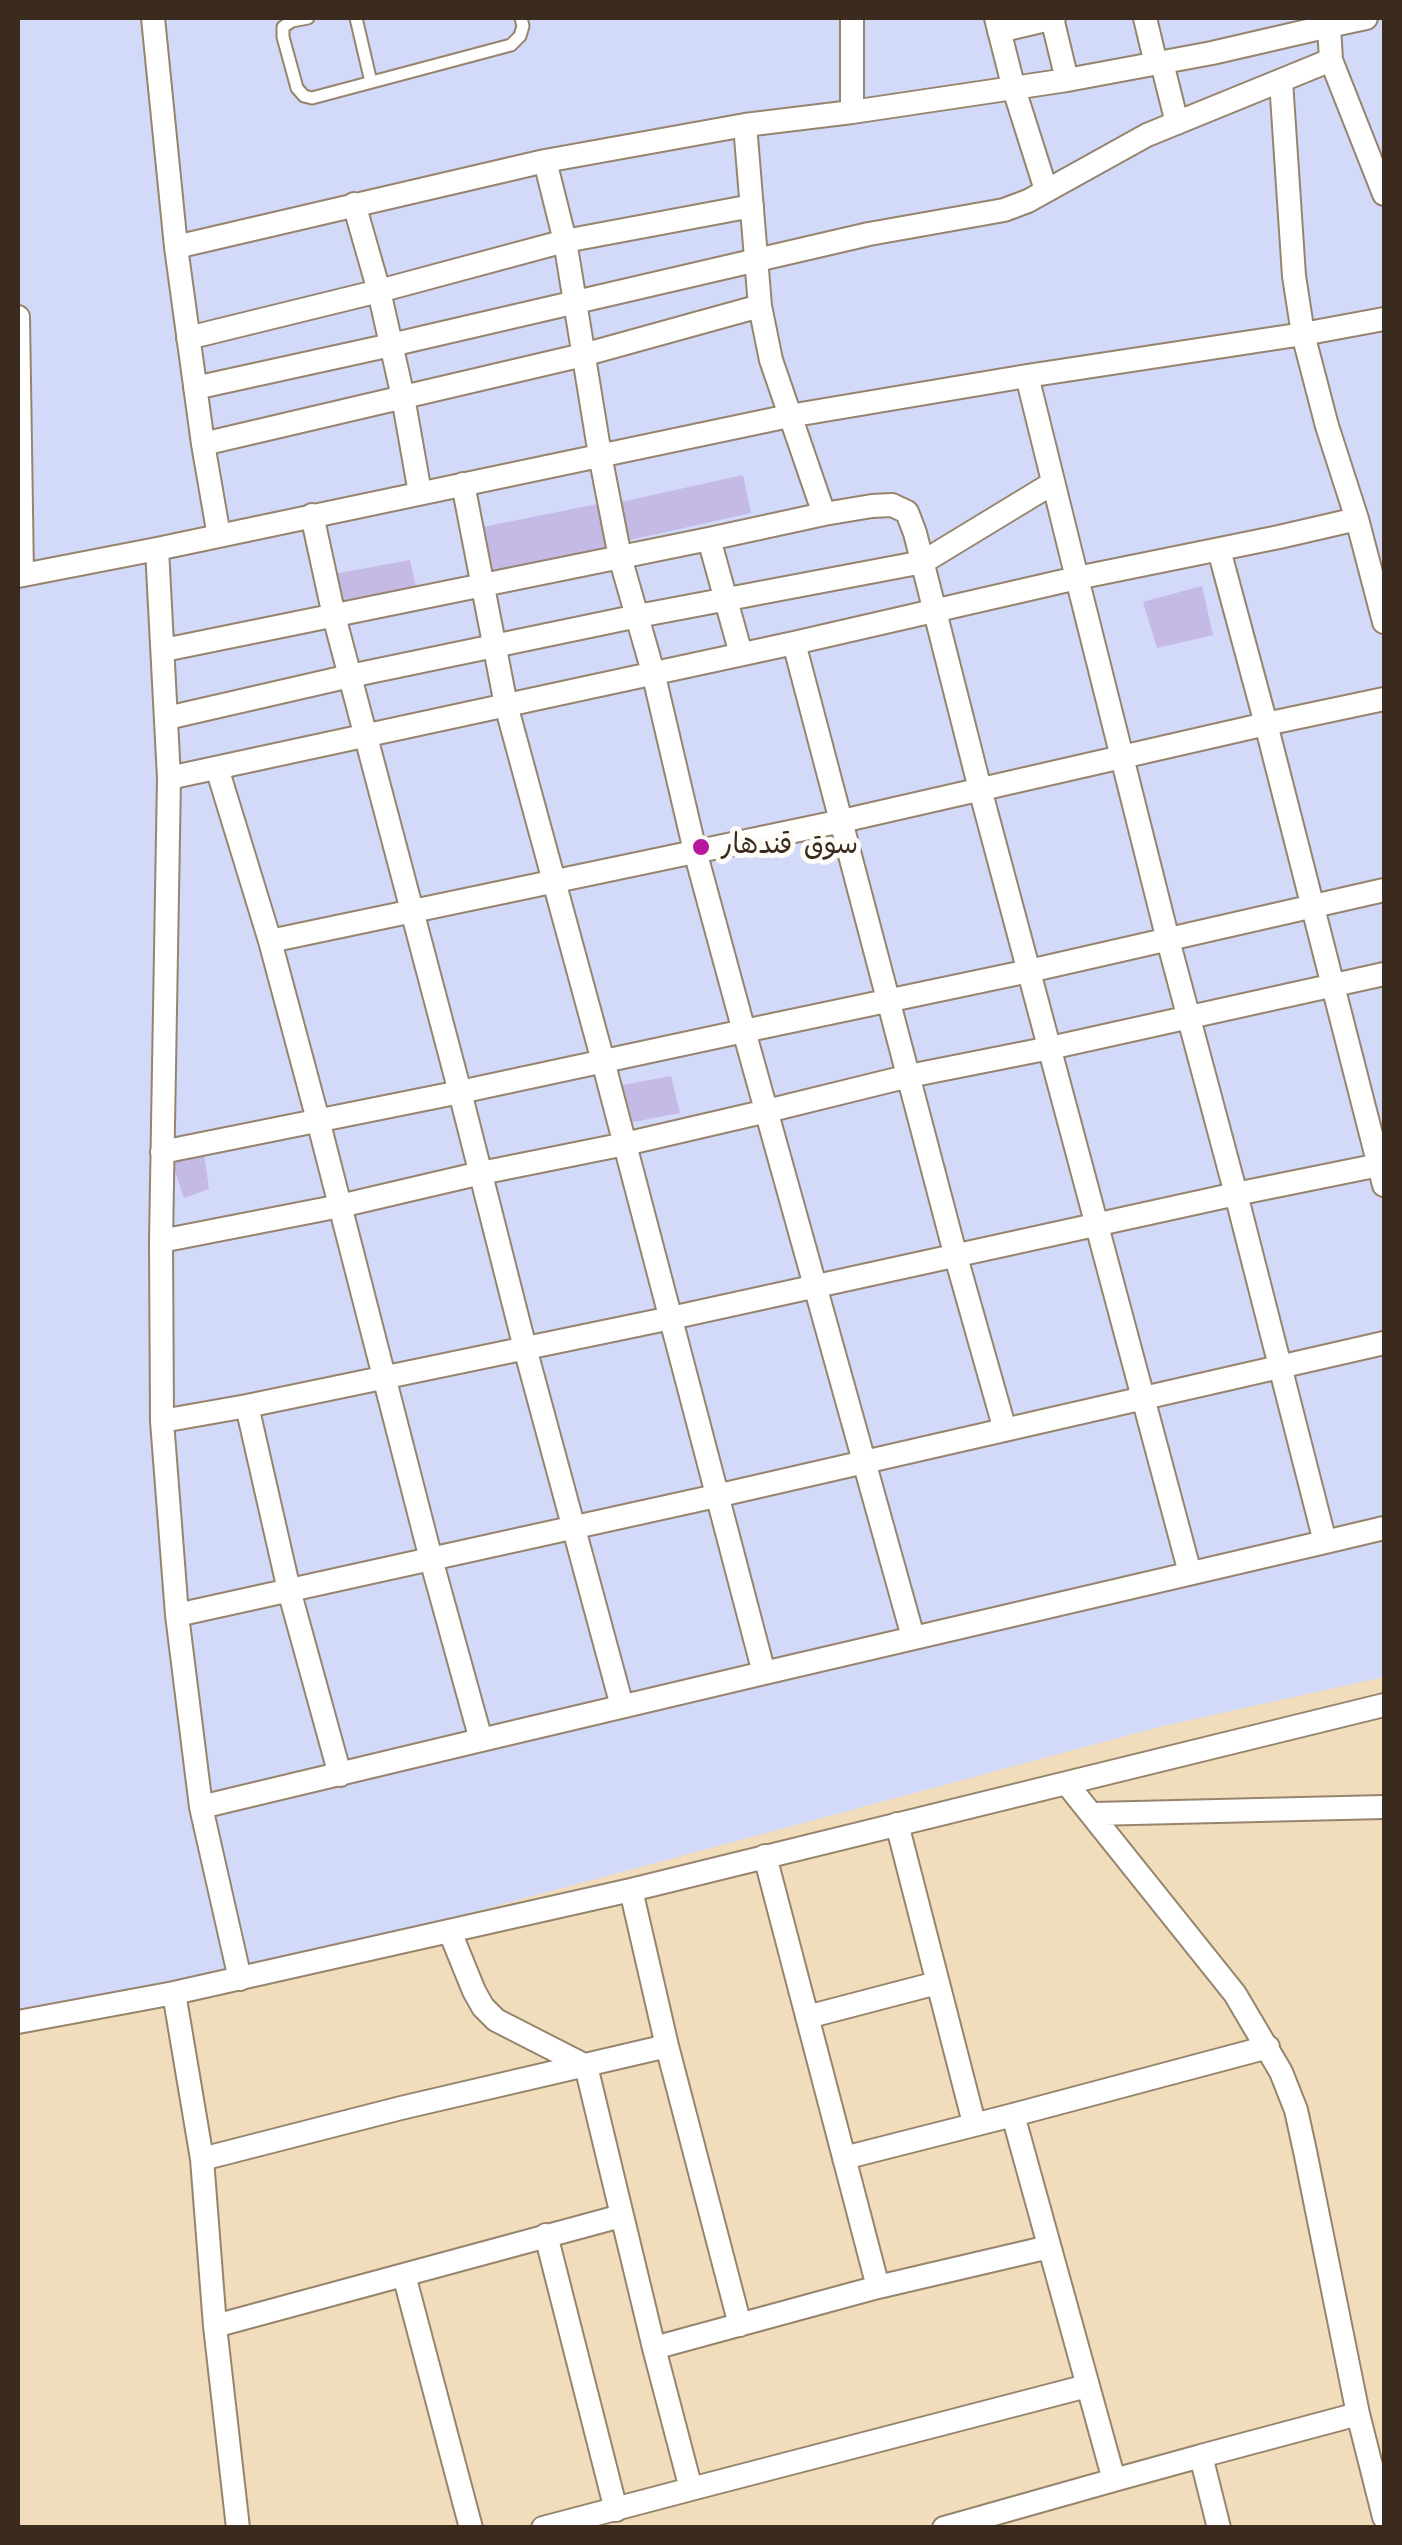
<!DOCTYPE html>
<meta charset="utf-8">
<style>
body{margin:0}
#map{position:relative;width:1402px;height:2545px;overflow:hidden;background:#f1ddbc;font-family:"Architects Daughter",sans-serif}
canvas{display:block}
.frame{position:absolute;inset:0;border:20px solid #3b2a1e;pointer-events:none}
</style>
<div id="map">
<canvas width="1402" height="2545"></canvas>
<div class="frame"></div>
</div>
<script>
const ctx = document.querySelector('canvas').getContext('2d');
ctx.lineJoin = 'round';
function fill(path, color) { ctx.fillStyle = color; ctx.fill(path, 'evenodd'); }
const shape = rows => new Path2D(rows.map(r => 'M' + r).join(''));
function strokePath(path, color, width, dash) { ctx.strokeStyle = color; ctx.lineWidth = width; ctx.lineCap = dash ? 'butt' : 'round'; ctx.setLineDash(dash || []); ctx.stroke(path); }
function write(font, color, halo, rows, align = 'center') {
  ctx.font = font + ' "Architects Daughter","Playpen Sans Arabic",sans-serif'; ctx.lineWidth = 10; ctx.setLineDash([]); ctx.textBaseline = 'middle'; ctx.strokeStyle = halo; ctx.fillStyle = color; for (const [text, x, y, turn = 0] of rows) {
    ctx.save(); ctx.translate(x, y); ctx.rotate((+turn || 0) * Math.PI / 180); ctx.textAlign = isNaN(turn) ? turn : align; if (halo) ctx.strokeText(text, 0, 0); ctx.fillText(text, 0, 0); ctx.restore();
  }
}
const built = shape([
 [18,18,1384,18,1384,1677,1159,1727,18,2035]
]);
const building = shape([
 [743,475,751,513,630,540,621,502],
 [597,504,606,550,487,574,478,528],
 [410,560,416,587,339,602,334,574],
 [1202,586,1213,635,1157,648,1143,602],
 [671,1076,680,1113,628,1123,622,1085],
 [204,1153,209,1189,184,1198,171,1160]
]);
const lane = shape([
 [308,18,292,21,283,27,283,37,297,88,304,96,312,98,511,45,520,36,523,26,521,18],
 [356,18,371,82]
]);
const street = shape([
 [153,18,176,247,545,161,745,125,852,112,852,18],
 [996,18,1014,89,1046,190],
 [1052,18,1067,80],
 [1145,18,1156,64],
 [999,31,1054,18],
 [1331,60,1384,194],
 [1162,63,1177,123],
 [1281,81,1294,276,1303,334,1327,426,1357,519,1384,622],
 [852,112,1067,80,1212,53,1329,26],
 [745,125,760,306,771,360,824,514,872,506,892,505,907,512,915,533,980,789,1190,1573],
 [354,204,379,291,403,397,420,493],
 [176,247,203,444,219,536],
 [18,317,22,575],
 [188,338,379,291,565,241,752,206],
 [1027,376,1077,578,1279,537,1357,519],
 [195,388,391,345,869,234,1004,210,1028,201,1147,135,1331,60,1329,26,1366,18],
 [203,444,583,355,760,306],
 [463,484,506,705,603,1061,764,1673,481,1740],
 [312,515,334,616,460,1092,525,1348,622,1706],
 [709,539,741,654],
 [157,549,169,778,161,1241,162,1421,177,1615,201,1807],
 [1219,550,1266,724,1384,1185],
 [18,576,157,549,789,416,1027,376,1303,334,1384,319],
 [794,643,956,1257,1005,1430],
 [164,650,709,539,824,514],
 [167,718,350,676,638,616,923,562,1053,483],
 [217,768,270,941,842,821,1266,724,1384,699],
 [169,778,794,643,1077,578,1168,940,1236,1194,1325,1542,764,1673],
 [162,1152,460,1092,744,1031,695,851,653,672,620,557,600,455,565,241,545,161],
 [161,1241,340,1206,481,1173,625,1144,767,1111,909,1076,1050,1048,1384,974],
 [162,1421,247,1406],
 [1325,1542,1384,1528],
 [177,1615,716,1496,1384,1343],
 [913,1637,744,1031,1029,971,1384,890],
 [340,1775,289,1590,247,1406,671,1318,1236,1194,1384,1164],
 [1067,1784,1235,1994,1281,2072,1296,2110,1305,2151,1358,2414,1201,2456],
 [1093,1814,1384,1807],
 [897,1824,974,2123],
 [765,1856,878,2287],
 [450,1932,474,1991,483,2007,496,2020,586,2066],
 [240,1979,201,1807,481,1740,431,1559,318,1120,270,941],
 [174,1993,202,2159,215,2326,238,2528],
 [807,2017,937,1983],
 [18,2022,174,1993,631,1890,1384,1705],
 [667,2046,740,2325],
 [586,2066,654,2348,878,2287,1049,2247],
 [1013,2115,1268,2047],
 [844,2158,1013,2115,1114,2480,1201,2456,1219,2528],
 [202,2159,401,2108,667,2046,631,1890],
 [546,2235,616,2510],
 [404,2275,471,2528],
 [215,2326,621,2216],
 [1358,2414,1384,2517],
 [691,2489,1087,2386],
 [543,2528,691,2489,654,2348],
 [944,2528,1114,2480]
]);
const markers = [
 [701,847,10,"#b5179e"]
];
const poiNames = [
 ["سوق قندهار",721,847]
];
fill(built, '#d3d9f9');
fill(building, '#c5b9e6');
strokePath(lane, '#96846d', 15);
strokePath(street, '#96846d', 26);
strokePath(lane, '#fff', 11);
strokePath(street, '#fff', 22);
for (const [x, y, r, color] of markers) { const dot = new Path2D(); dot.arc(x, y, r, 0, 2 * Math.PI); ctx.fillStyle = color; ctx.fill(dot); strokePath(dot, '#fdfcf7', 4); }
write('28px', '#3b2a1e', '#fdfcf7', poiNames, 'left');
</script>
